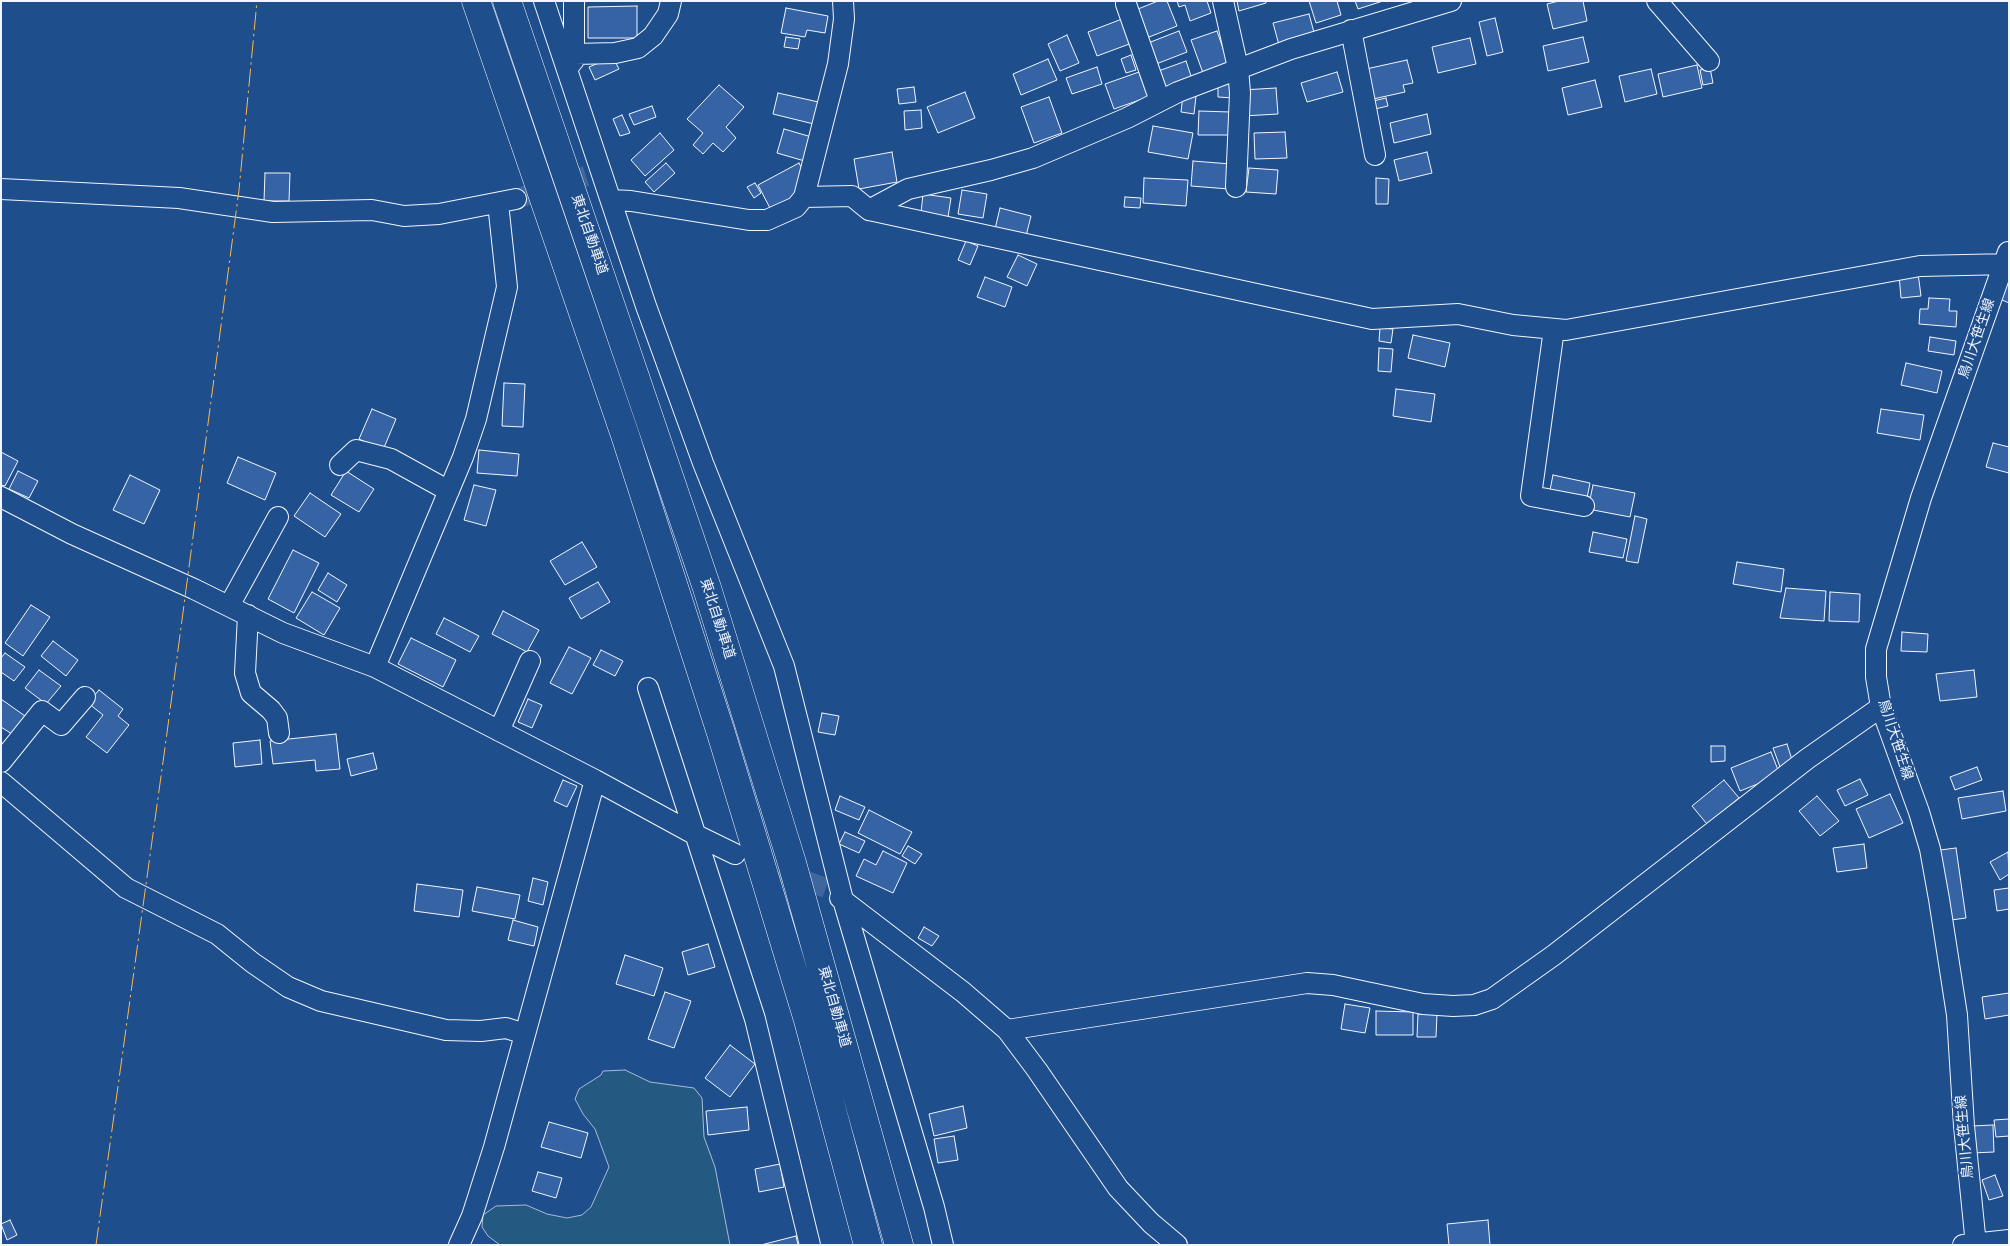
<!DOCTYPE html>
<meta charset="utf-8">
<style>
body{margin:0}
#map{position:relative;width:2010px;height:1246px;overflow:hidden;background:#1f4e8c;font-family:Overpass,sans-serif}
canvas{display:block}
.frame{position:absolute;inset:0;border:2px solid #f2f6ff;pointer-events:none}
</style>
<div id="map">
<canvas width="2010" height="1246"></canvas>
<div class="frame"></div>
</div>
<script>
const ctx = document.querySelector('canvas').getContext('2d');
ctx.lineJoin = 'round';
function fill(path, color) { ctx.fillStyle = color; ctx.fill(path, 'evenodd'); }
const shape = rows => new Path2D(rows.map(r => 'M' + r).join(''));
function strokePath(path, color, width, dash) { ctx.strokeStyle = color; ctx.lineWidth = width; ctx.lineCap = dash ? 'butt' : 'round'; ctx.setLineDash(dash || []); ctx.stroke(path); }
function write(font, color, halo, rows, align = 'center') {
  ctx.font = font + ' Overpass,"Noto Sans JP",sans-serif'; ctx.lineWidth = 4; ctx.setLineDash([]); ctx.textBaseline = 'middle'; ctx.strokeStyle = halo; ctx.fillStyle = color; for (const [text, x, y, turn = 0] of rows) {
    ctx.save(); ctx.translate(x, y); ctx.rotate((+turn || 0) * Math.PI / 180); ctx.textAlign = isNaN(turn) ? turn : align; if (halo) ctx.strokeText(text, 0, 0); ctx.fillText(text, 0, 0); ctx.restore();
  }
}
const green = shape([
 [625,1070,650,1082,694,1088,702,1098,704,1137,715,1167,730,1245,500,1245,488,1236,482,1227,483,1215,496,1206,526,1205,547,1214,567,1218,582,1215,591,1207,609,1167,595,1129,583,1114,575,1099,579,1089,601,1075,603,1071,625,1070]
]);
const building = shape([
 [1158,1,1167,1,1177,26,1144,39,1133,11,1158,1],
 [1177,1,1207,1,1211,13,1190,21,1185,5,1179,7,1177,1],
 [1237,1,1266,1,1266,3,1239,11,1237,1],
 [1309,1,1337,1,1341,15,1316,23,1309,1],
 [1355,1,1383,1,1358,9,1355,1],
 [1559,1,1583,1,1587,21,1553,29,1547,4,1559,1],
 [637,6,637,38,588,38,588,7,637,6],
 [786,8,828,16,825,33,807,30,805,37,781,33,786,8],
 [1309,14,1315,36,1279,45,1273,23,1309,14],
 [1495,18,1503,52,1487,56,1479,22,1495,18],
 [1122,19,1132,43,1097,56,1088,32,1122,19],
 [1179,31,1187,52,1151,66,1143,45,1179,31],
 [1217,31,1228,63,1203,73,1191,40,1217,31],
 [1067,35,1079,63,1060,71,1048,44,1067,35],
 [786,37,800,39,798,49,784,47,786,37],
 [1583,37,1589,62,1548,71,1543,46,1583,37],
 [1470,38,1476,64,1438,73,1432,47,1470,38],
 [1131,55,1136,70,1126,73,1121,59,1131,55],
 [613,57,619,69,595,80,589,67,613,57],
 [1048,59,1057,80,1021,95,1013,74,1048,59],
 [1407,60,1413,83,1403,85,1405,92,1373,99,1366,69,1407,60],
 [1186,61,1192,79,1160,91,1153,73,1186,61],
 [1697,65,1702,88,1663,97,1658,74,1697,65],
 [1097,67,1102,84,1072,94,1066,78,1097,67],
 [1710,68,1713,83,1703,85,1700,70,1710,68],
 [1651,69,1657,94,1625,102,1619,76,1651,69],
 [1139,72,1148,97,1114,109,1105,84,1139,72],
 [1337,72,1343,92,1307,102,1301,83,1337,72],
 [1595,80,1602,107,1568,115,1562,88,1595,80],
 [1218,82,1234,82,1234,98,1218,97,1218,82],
 [719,85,744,107,726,127,736,138,723,152,713,143,703,154,693,145,703,133,687,119,719,85],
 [914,87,916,102,899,104,897,89,914,87],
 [1276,88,1278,114,1243,116,1242,90,1276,88],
 [965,92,975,118,938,133,927,107,965,92],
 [778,93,823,103,818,125,773,114,778,93],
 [1183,95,1196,96,1194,114,1181,112,1183,95],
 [1049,97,1062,133,1034,143,1021,107,1049,97],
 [1386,98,1388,106,1375,109,1373,101,1386,98],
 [652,106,656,117,634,125,629,114,652,106],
 [921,110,922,128,905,130,904,111,921,110],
 [1199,111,1230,112,1229,135,1198,135,1199,111],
 [1427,114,1431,134,1394,143,1390,123,1427,114],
 [622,115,630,133,620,136,613,119,622,115],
 [1153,126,1193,133,1188,159,1148,152,1153,126],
 [784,129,815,138,808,162,777,153,784,129],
 [1285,132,1287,158,1255,159,1254,133,1285,132],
 [660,133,674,150,645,176,631,160,660,133],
 [892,152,897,182,859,189,854,159,892,152],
 [1427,152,1432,173,1399,181,1394,160,1427,152],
 [1193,161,1231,164,1229,189,1191,186,1193,161],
 [666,163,675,173,654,192,645,182,666,163],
 [799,163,805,175,800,194,771,210,758,185,799,163],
 [1249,168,1278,170,1276,194,1246,192,1249,168],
 [265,173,290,173,289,201,264,201,265,173],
 [1144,178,1188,180,1186,206,1143,203,1144,178],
 [1376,178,1389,179,1388,204,1376,204,1376,178],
 [755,183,761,193,754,198,747,187,755,183],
 [962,190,987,194,983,218,958,214,962,190],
 [923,194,951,198,948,217,921,213,923,194],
 [1125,197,1141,198,1140,208,1124,207,1125,197],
 [1000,208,1031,216,1026,236,995,229,1000,208],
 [966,241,978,246,970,265,958,260,966,241],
 [1018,255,1037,264,1027,286,1007,277,1018,255],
 [1918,273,1921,296,1901,298,1899,275,1918,273],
 [985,277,1012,287,1005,307,977,297,985,277],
 [2007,284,2009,284,2009,303,2000,299,2007,284],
 [1929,298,1950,299,1949,311,1957,311,1956,327,1919,324,1920,309,1928,309,1929,298],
 [1380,328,1393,329,1391,343,1379,341,1380,328],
 [1413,335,1450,343,1445,367,1408,358,1413,335],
 [1930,337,1956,341,1954,355,1928,351,1930,337],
 [1379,348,1393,349,1391,372,1378,371,1379,348],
 [1906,363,1942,371,1937,393,1901,385,1906,363],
 [504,383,525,384,523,427,502,426,504,383],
 [1396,389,1435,394,1431,422,1393,416,1396,389],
 [372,409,396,419,383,450,359,439,372,409],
 [1881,409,1924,415,1920,440,1877,433,1881,409],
 [1993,443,2009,447,2009,473,1986,467,1993,443],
 [479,450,519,454,517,476,477,473,479,450],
 [1,452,18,461,5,486,1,485,1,452],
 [238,457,276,473,265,500,227,483,238,457],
 [18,471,38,481,29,498,9,489,18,471],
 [346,471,374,489,359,512,331,495,346,471],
 [130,475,160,490,144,524,113,510,130,475],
 [1553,475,1590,483,1587,498,1550,490,1553,475],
 [474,485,496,490,486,526,464,520,474,485],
 [1593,485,1635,493,1630,517,1588,509,1593,485],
 [310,493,341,514,325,537,294,516,310,493],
 [1635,516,1647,519,1638,563,1626,561,1635,516],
 [1593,532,1627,539,1623,558,1589,552,1593,532],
 [582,542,597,567,565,585,550,561,582,542],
 [293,550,319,563,294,613,268,599,293,550],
 [1737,562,1784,569,1781,592,1733,584,1737,562],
 [328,573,347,585,337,602,318,590,328,573],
 [598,582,610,602,581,619,569,598,598,582],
 [1786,588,1826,591,1824,621,1780,618,1786,588],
 [312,592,340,608,324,635,296,618,312,592],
 [1830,592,1860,594,1859,622,1829,621,1830,592],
 [31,605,50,617,23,656,5,643,31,605],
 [503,611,539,630,527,652,492,634,503,611],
 [444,618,479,636,470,652,436,634,444,618],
 [1902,632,1928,634,1927,652,1901,651,1902,632],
 [411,638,456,660,443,687,398,664,411,638],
 [53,641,78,660,66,676,41,656,53,641],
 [569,647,591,658,572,694,550,683,569,647],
 [601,650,623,661,615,676,593,665,601,650],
 [5,653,25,667,14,681,1,672,1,658,5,653],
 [39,670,61,686,46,704,25,688,39,670],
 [1974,670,1977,697,1940,701,1936,674,1974,670],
 [99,690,123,709,118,716,129,725,107,753,86,737,103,715,88,703,99,690],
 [1,699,25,716,12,734,1,727,1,699],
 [528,699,542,705,532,728,518,722,528,699],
 [822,713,839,716,835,735,818,732,822,713],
 [336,734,340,769,316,771,315,760,273,764,270,741,336,734],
 [260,740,262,764,235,767,233,743,260,740],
 [1787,744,1793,763,1780,767,1773,748,1787,744],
 [1711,746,1725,746,1725,761,1711,762,1711,746],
 [1771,752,1780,775,1740,791,1731,768,1771,752],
 [373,753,377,769,351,776,347,759,373,753],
 [1977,767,1982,780,1955,790,1950,777,1977,767],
 [1860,779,1868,795,1845,806,1837,790,1860,779],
 [563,780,577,786,567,807,554,801,563,780],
 [1724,780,1739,798,1707,824,1692,806,1724,780],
 [2003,791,2006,811,1962,819,1958,798,2003,791],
 [1890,794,1903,823,1869,838,1856,809,1890,794],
 [840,796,865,807,859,820,835,810,840,796],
 [1817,796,1839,821,1820,836,1799,811,1817,796],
 [869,810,912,832,900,854,858,833,869,810],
 [845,832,865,841,859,853,839,844,845,832],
 [1864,844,1867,868,1837,872,1833,848,1864,844],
 [908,846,922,854,915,864,902,856,908,846],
 [1956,848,1966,918,1951,920,1940,850,1956,848],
 [883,851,907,863,893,893,856,876,864,859,876,865,883,851],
 [2008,852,2009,874,2000,880,1990,862,2008,852],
 [533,878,548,882,543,905,528,901,533,878],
 [417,884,463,890,459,917,414,911,417,884],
 [477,887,520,895,515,919,472,911,477,887],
 [2009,888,2009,909,1997,911,1994,890,2009,888],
 [513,920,538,927,534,946,508,940,513,920],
 [924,927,939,936,932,946,918,938,924,927],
 [708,944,715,967,688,975,682,952,708,944],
 [625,955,663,968,654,996,616,984,625,955],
 [665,992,691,1001,674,1048,648,1039,665,992],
 [2009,993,2009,1015,1985,1019,1982,997,2009,993],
 [1345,1004,1370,1008,1365,1033,1341,1029,1345,1004],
 [1376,1011,1413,1012,1413,1035,1376,1035,1376,1011],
 [1418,1014,1437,1014,1436,1037,1417,1037,1418,1014],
 [730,1045,755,1064,730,1097,705,1078,730,1045],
 [963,1106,967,1128,934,1136,929,1114,963,1106],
 [747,1107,749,1130,708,1135,706,1111,747,1107],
 [2009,1119,2009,1136,1996,1137,1994,1120,2009,1119],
 [549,1122,588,1133,581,1158,541,1147,549,1122],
 [1993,1125,1994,1152,1972,1153,1972,1126,1993,1125],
 [954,1136,958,1160,938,1163,934,1139,954,1136],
 [780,1164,784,1187,759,1192,755,1169,780,1164],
 [538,1172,562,1178,556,1198,532,1191,538,1172],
 [1995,1175,2003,1196,1989,1200,1982,1180,1995,1175],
 [10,1220,17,1235,7,1240,1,1224,10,1220],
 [1488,1220,1490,1245,1449,1245,1447,1224,1488,1220],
 [796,1236,798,1245,761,1245,796,1236]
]);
const minorTunnel = shape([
 [516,199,586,176],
 [751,860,831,890]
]);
const minor = shape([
 [544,1,646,306,703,463,784,666,843,900,934,1207,943,1245],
 [1223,1,1238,68,1240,93,1236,187],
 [1657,1,1709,61],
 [1126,4,1160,101],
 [1351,30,1375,155],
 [575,54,615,53,638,48,653,36,668,14,671,1],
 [570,65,574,60,574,1],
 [1,189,179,198,273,212,372,210,404,216,439,214,516,199],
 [804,197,852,196,869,210,908,189,991,170,1033,158,1127,118,1178,92,1291,49,1451,1],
 [611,200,631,201,749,220,767,220,796,207,804,197,838,64,844,19,843,1],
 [869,210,1372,319,1458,314,1513,325,1566,330,1920,266,2009,264],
 [1554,329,1531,496,1584,506],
 [340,465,356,450,391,459,449,491],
 [1,497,72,534,194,589,283,633,375,667,595,780,694,834,735,854],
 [229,606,278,517],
 [248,615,245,673,251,693,271,710,277,718,279,733],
 [375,667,463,457,476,419,507,287,498,203],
 [648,688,755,1019,810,1245],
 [499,731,530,661],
 [1,762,42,711,61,725,85,697],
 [1,782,126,888,217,934,253,963,288,987,321,1001,446,1030,481,1031,506,1028,525,1034],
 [840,898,963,992,1007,1030,1037,1070,1118,1188,1151,1223,1177,1245],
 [1007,1030,1307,983,1333,985,1423,1004,1453,1006,1474,1005,1492,999,1554,955,1807,759,1881,707],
 [459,1245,472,1216,494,1147,595,780],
 [1963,1245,2009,1240],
 [1976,1245,1964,1126,1957,1015,1939,899,1930,849,1919,812,1881,707,1876,677,1876,649,1921,498,2008,252]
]);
const highway = shape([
 [476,1,625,435,721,733,808,1020,868,1245],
 [507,1,707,588,792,863,899,1245]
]);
const power = shape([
 [96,1245,167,733,239,190,257,1]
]);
const streetNames = [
 ["東北自動車道",588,235,71],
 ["鳥川大笹生線",1978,339,-71],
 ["東北自動車道",716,619,72],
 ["鳥川大笹生線",1894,740,72],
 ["東北自動車道",833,1007,74],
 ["鳥川大笹生線",1966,1137,-95]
];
fill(green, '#245a82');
strokePath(green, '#a8bbd7', 1);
fill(building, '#3563a3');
strokePath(building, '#f2f6ff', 1);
strokePath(minorTunnel, '#3f679d', 20, [20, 10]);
strokePath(minor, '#f2f6ff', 22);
strokePath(highway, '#f2f6ff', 29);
strokePath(minor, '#1f4e8c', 20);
strokePath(highway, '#1f4e8c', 28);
strokePath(power, '#ffb74d', 1, [18, 4, 2.5, 4]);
write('14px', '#f2f6ff', '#1f4e8c', streetNames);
</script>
